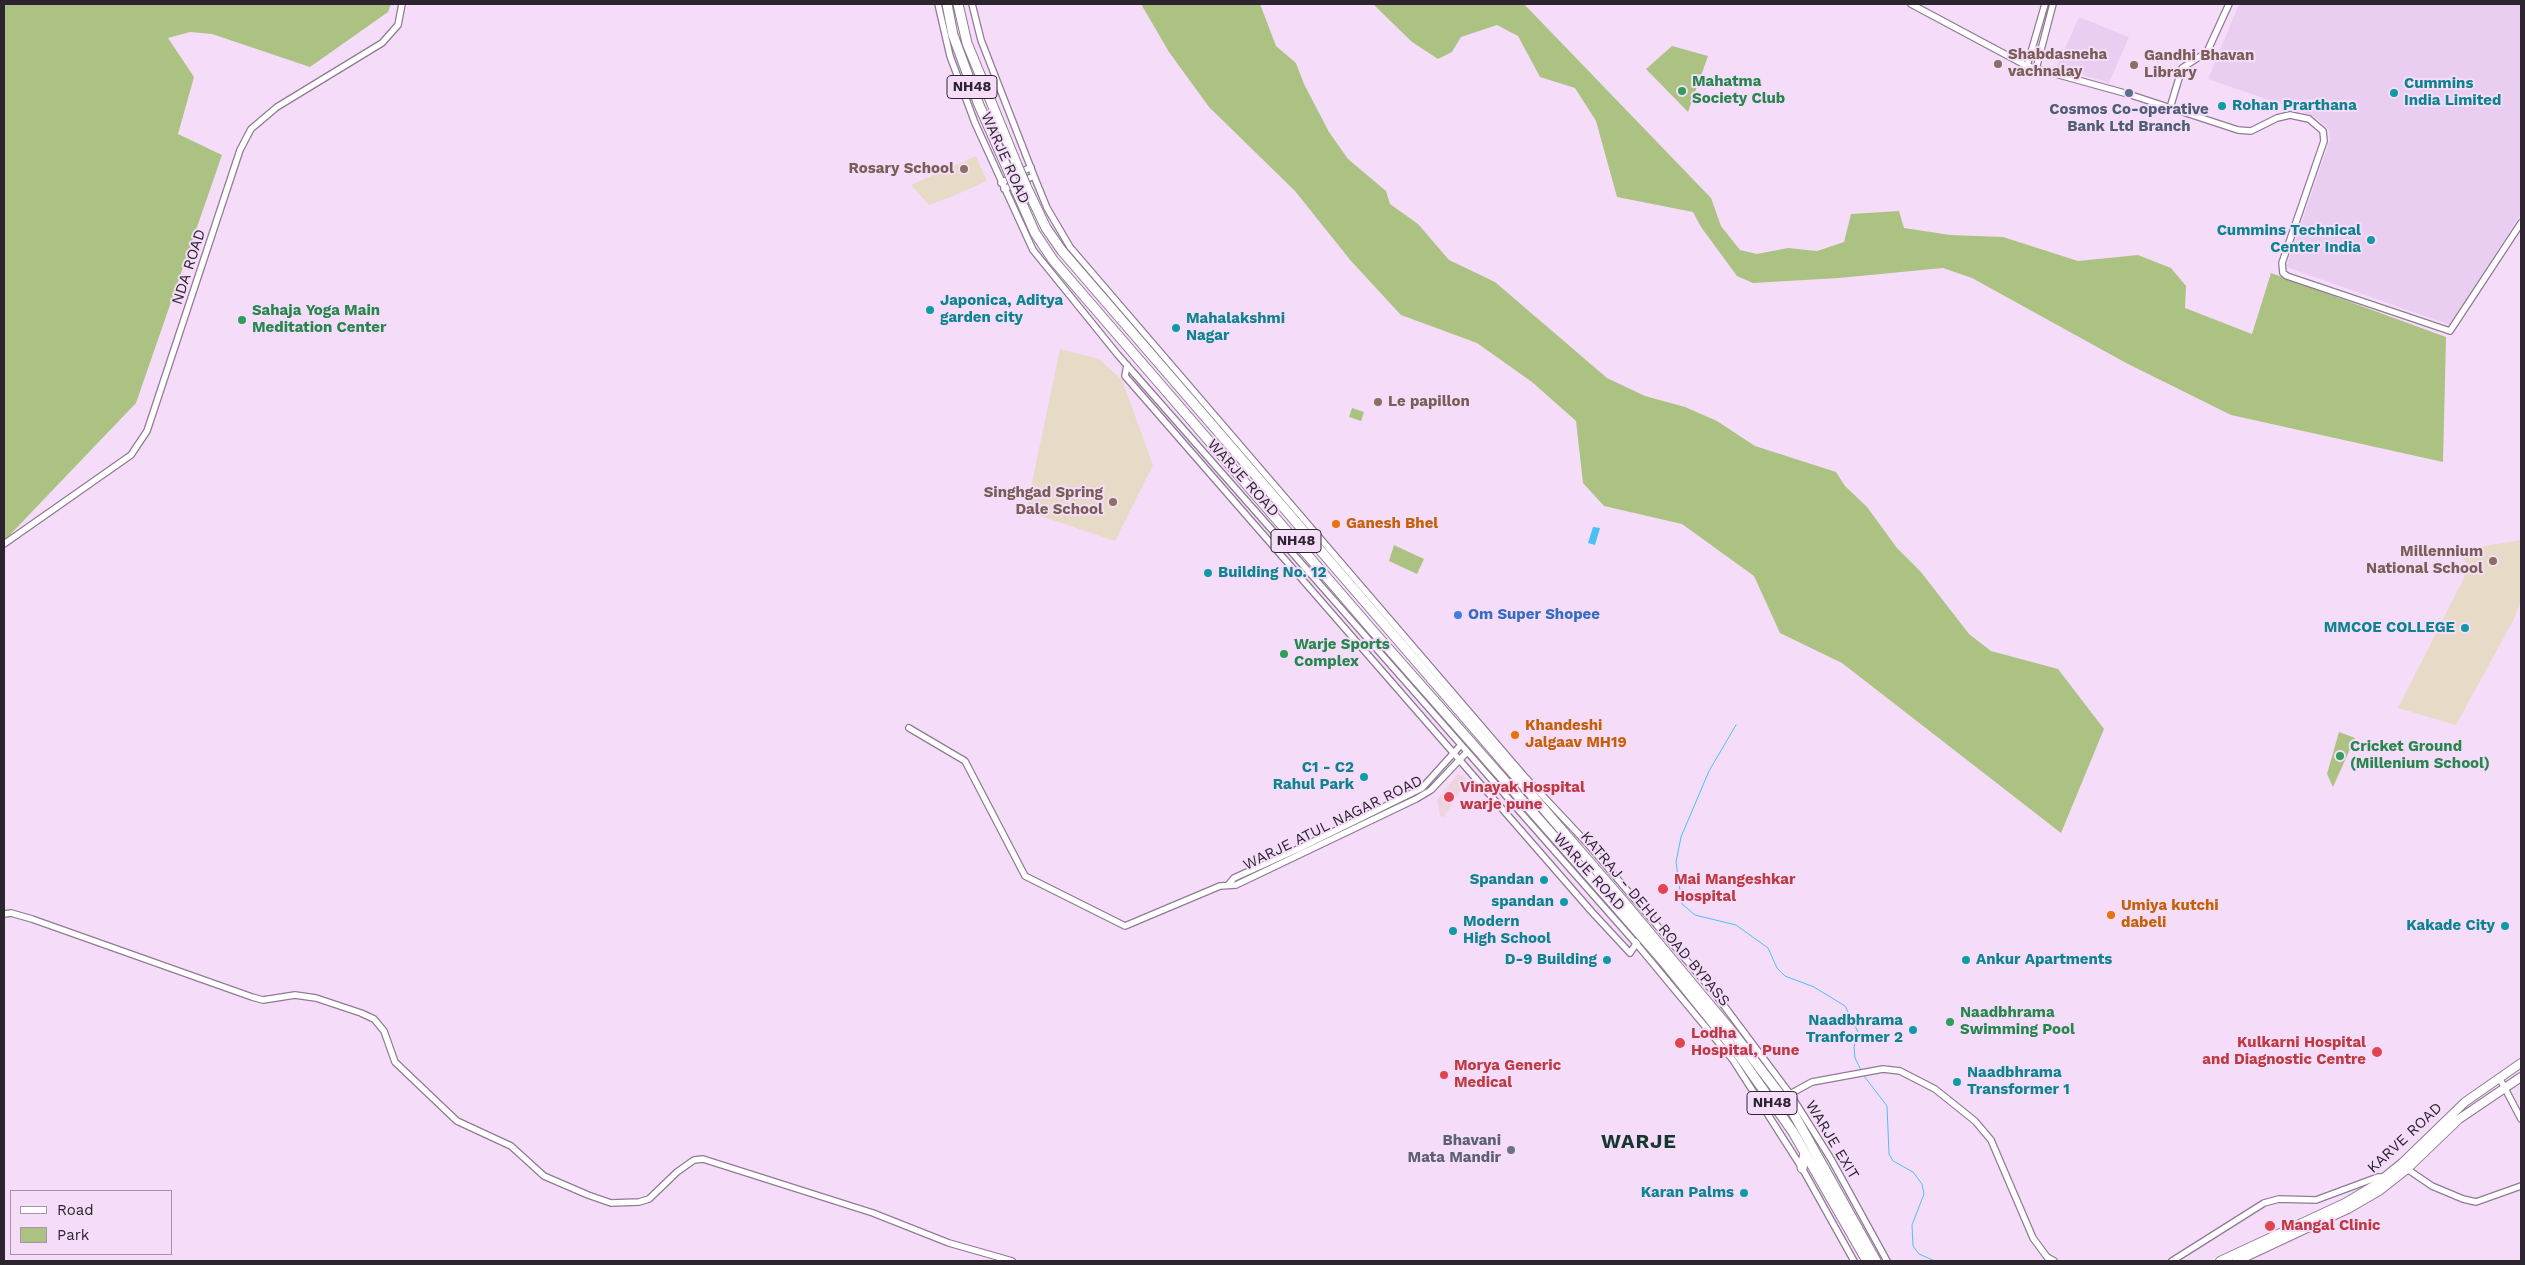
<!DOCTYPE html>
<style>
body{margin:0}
#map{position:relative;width:2525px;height:1265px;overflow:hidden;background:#f5ddfa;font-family:"Work Sans",sans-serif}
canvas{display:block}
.frame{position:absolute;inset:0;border:5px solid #2c242e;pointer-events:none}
.legend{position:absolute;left:10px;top:1190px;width:162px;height:65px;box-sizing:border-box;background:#f5ddfa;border:1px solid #a593a8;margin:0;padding:6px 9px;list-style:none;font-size:15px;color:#2c242e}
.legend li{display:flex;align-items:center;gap:10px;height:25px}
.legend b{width:25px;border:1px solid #a593a8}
</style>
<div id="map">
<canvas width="2525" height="1265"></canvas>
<div class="frame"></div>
<ul class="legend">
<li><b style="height:6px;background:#fff"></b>Road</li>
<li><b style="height:14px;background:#abc282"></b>Park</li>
</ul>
</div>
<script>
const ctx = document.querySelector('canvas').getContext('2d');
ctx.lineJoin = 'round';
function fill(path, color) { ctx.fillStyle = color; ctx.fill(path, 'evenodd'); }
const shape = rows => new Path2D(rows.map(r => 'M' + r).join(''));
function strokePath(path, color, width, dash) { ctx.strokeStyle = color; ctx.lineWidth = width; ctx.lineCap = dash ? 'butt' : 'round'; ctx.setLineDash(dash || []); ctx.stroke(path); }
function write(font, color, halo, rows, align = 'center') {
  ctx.font = font + ' "Work Sans",sans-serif'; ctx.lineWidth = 4; ctx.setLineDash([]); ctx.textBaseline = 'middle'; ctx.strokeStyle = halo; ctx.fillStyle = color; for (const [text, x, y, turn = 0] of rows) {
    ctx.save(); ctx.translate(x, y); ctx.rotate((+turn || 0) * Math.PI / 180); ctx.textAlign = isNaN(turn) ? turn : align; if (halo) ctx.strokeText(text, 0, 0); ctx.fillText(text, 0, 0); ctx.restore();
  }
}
const built = shape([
 [2239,4,2521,4,2521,214,2450,325,2286,267,2330,140,2329,130,2319,120,2298,110,2208,79],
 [2079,17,2129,37,2109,83,2057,67]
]);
const education = shape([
 [976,156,987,181,953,196,929,205,911,185],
 [1060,349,1099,359,1122,380,1153,465,1115,541,1026,511],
 [2521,540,2521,605,2519,604,2515,617,2456,725,2398,708,2470,566,2461,557,2460,550]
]);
const medical = shape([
 [1458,774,1466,778,1466,782,1444,817,1440,816,1437,800]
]);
const green = shape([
 [4,4,391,4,388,12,310,67,212,34,190,32,168,38,194,77,178,134,222,155,136,403,4,541],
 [1141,4,1260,4,1276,46,1296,63,1304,84,1329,132,1348,159,1386,191,1390,204,1418,224,1449,260,1495,282,1607,378,1645,396,1685,407,1717,421,1755,446,1836,472,1845,486,1867,507,1897,548,1921,572,1969,634,1991,651,2058,669,2104,729,2061,833,1842,663,1780,633,1754,576,1682,524,1604,506,1583,483,1576,421,1532,382,1477,343,1401,315,1351,261,1295,191,1209,107,1169,52],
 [1373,4,1524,4,1711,198,1721,226,1740,250,1757,254,1788,248,1817,251,1844,242,1851,214,1899,211,1904,228,1950,235,2003,237,2078,261,2138,255,2171,268,2186,286,2185,308,2252,334,2271,273,2446,337,2443,462,2231,415,2128,364,1972,278,1943,268,1839,278,1753,283,1737,276,1701,227,1693,212,1617,197,1596,121,1575,88,1540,77,1518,36,1497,25,1461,37,1452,52,1438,59,1412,42],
 [1672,46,1708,56,1688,112,1646,69],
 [1352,408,1364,412,1361,421,1349,417],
 [1394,545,1424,559,1417,574,1389,561],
 [2339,732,2355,738,2333,787,2327,774]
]);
const water = shape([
 [1593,527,1600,528,1595,545,1588,543]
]);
const stream = shape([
 [1736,725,1709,771,1681,837,1676,862,1682,904,1695,915,1736,925,1768,948,1777,968,1785,976,1814,987,1845,1006,1858,1032,1854,1047,1855,1058,1861,1070],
 [1864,1076,1887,1106,1889,1154,1893,1161,1913,1172,1922,1184,1924,1194,1912,1225,1913,1246,1919,1254,1935,1261]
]);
const minor = shape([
 [938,4,950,56,975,123,1033,250,1118,355,1640,948,1733,1060,1802,1168,1854,1261],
 [972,4,981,40,1034,176,1047,208,1070,247,1526,778,1587,843,1716,995,1790,1094,1831,1159,1887,1261],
 [1911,4,2027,66,2128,94,2238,130,2251,131,2277,118,2290,115,2309,119,2323,131,2324,141,2282,263,2283,273,2287,276,2450,331,2521,223],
 [2027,66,2045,4],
 [2036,69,2053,4],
 [2170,108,2182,68,2207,52,2229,4],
 [1001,183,1031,167],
 [1004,189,1034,176],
 [1127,365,1125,376,1592,912,1630,953,1638,941],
 [4,544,131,455,147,431,240,150,251,129,277,107,382,43,398,25,402,4],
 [909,728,965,761,1025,876,1125,926,1220,886,1236,885,1416,799,1431,790,1466,753],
 [1228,885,1234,878,1298,849,1422,788,1460,746],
 [4,914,11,913,32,919,252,997,263,1000,295,995,316,998,361,1013,374,1019,384,1031,395,1062,457,1121,511,1146,544,1176,588,1195,611,1203,639,1202,649,1199,677,1172,694,1160,703,1159,873,1213,949,1243,1012,1261],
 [2500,1079,2521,1119],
 [1790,1094,1812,1082,1883,1069,1900,1071,1935,1089,1975,1121,1991,1140,2033,1238,2047,1257,2054,1261],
 [2407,1169,2432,1186,2463,1199,2476,1202,2521,1186],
 [2172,1261,2264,1203,2279,1199,2316,1200,2378,1177,2386,1177]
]);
const major = shape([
 [2220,1261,2345,1203,2375,1185,2402,1163,2465,1102,2521,1063],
 [2237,1261,2348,1209,2379,1191,2407,1169,2459,1119,2521,1077]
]);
const highway = shape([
 [947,4,953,35,979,105,1007,168],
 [958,4,967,43,1017,165],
 [1026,186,1046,228,1062,251,1624,902],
 [1016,190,1035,233,1053,260,1373,631,1616,907],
 [1669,956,1734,1034,1791,1109,1876,1261],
 [1663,961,1738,1054,1793,1132,1867,1261],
 [1802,1168,1805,1153]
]);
const highwayBridge = shape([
 [1017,165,1026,186],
 [1007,168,1016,190],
 [1624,902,1669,956],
 [1616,907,1663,961]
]);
const markers = [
 [1998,64,5,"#8d6e63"],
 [2134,65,5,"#8d6e63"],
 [1682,91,5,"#2e9e5b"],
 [2129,93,5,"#5c6f8a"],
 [2394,93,5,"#0f9aa8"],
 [2222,106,5,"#0f9aa8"],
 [964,169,5,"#8d6e63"],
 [2371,240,5,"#0f9aa8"],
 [930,310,5,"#0f9aa8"],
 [242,320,5,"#2e9e5b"],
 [1176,328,5,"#0f9aa8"],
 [1378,402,5,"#8d6e63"],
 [1113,502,5,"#8d6e63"],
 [1336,524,5,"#e8710a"],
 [2493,561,5,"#8d6e63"],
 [1208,573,5,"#0f9aa8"],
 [1458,615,5,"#3f7fe0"],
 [2465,628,5,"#0f9aa8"],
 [1284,654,5,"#2e9e5b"],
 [1515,735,5,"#e8710a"],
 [2340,756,5,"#2e9e5b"],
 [1364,777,5,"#0f9aa8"],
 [1449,797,6,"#e0444e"],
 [1544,880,5,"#0f9aa8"],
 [1663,889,6,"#e0444e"],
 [1564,902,5,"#0f9aa8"],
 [2111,915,5,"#e8710a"],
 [2505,926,5,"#0f9aa8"],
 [1453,931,5,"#0f9aa8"],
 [1607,960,5,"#0f9aa8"],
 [1966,960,5,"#0f9aa8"],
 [1950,1022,5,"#2e9e5b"],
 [1913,1030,5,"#0f9aa8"],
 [1680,1043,6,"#e0444e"],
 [2377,1052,6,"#e0444e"],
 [1444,1075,5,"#e0444e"],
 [1957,1082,5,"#0f9aa8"],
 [1511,1150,5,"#6b7280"],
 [1744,1193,5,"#0f9aa8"],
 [2270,1226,6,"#e0444e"]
];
const shields = [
 [972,87,50],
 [1296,541,50],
 [1772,1103,50]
];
const shieldNames = [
 ["NH48",972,87],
 ["NH48",1296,541],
 ["NH48",1772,1103]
];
const educationNames = [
 ["Shabdasneha",2008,55],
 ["vachnalay",2008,72],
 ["Gandhi Bhavan",2144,56],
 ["Library",2144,73],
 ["Rosary School",954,169,"right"],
 ["Le papillon",1388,402],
 ["Singhgad Spring",1103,493,"right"],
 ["Dale School",1103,510,"right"],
 ["Millennium",2483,552,"right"],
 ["National School",2483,569,"right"]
];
const leisureNames = [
 ["Mahatma",1692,82],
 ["Society Club",1692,99],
 ["Sahaja Yoga Main",252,311],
 ["Meditation Center",252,328],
 ["Warje Sports",1294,645],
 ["Complex",1294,662],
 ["Cricket Ground",2350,747],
 ["(Millenium School)",2350,764],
 ["Naadbhrama",1960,1013],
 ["Swimming Pool",1960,1030]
];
const cultureNames = [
 ["Cummins",2404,84,"left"],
 ["India Limited",2404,101,"left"],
 ["Rohan Prarthana",2232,106,"left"],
 ["Cummins Technical",2361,231],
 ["Center India",2361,248],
 ["Japonica, Aditya",940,301,"left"],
 ["garden city",940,318,"left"],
 ["Mahalakshmi",1186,319,"left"],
 ["Nagar",1186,336,"left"],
 ["Building No. 12",1218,573,"left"],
 ["MMCOE COLLEGE",2455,628],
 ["C1 - C2",1354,768],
 ["Rahul Park",1354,785],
 ["Spandan",1534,880],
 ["spandan",1554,902],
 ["Modern",1463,922,"left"],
 ["High School",1463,939,"left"],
 ["Kakade City",2495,926],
 ["D-9 Building",1597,960],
 ["Ankur Apartments",1976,960,"left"],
 ["Naadbhrama",1903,1021],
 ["Tranformer 2",1903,1038],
 ["Naadbhrama",1967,1073,"left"],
 ["Transformer 1",1967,1090,"left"],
 ["Karan Palms",1734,1193]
];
const serviceNames = [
 ["Cosmos Co-operative",2129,110],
 ["Bank Ltd Branch",2129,127]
];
const streetNames = [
 ["WARJE ROAD",1005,158,66],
 ["NDA ROAD",189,267,-72],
 ["WARJE ROAD",1243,478,48],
 ["WARJE ATUL NAGAR ROAD",1333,823,-26],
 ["WARJE ROAD",1589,872,48],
 ["KATRAJ - DEHU ROAD BYPASS",1655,919,50],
 ["KARVE ROAD",2405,1138,-43],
 ["WARJE EXIT",1832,1140,59]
];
const foodNames = [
 ["Ganesh Bhel",1346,524],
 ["Khandeshi",1525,726],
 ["Jalgaav MH19",1525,743],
 ["Umiya kutchi",2121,906],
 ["dabeli",2121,923]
];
const shopNames = [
 ["Om Super Shopee",1468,615]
];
const healthNames = [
 ["Vinayak Hospital",1460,788],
 ["warje pune",1460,805],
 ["Mai Mangeshkar",1674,880],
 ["Hospital",1674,897],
 ["Lodha",1691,1034],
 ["Hospital, Pune",1691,1051],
 ["Kulkarni Hospital",2366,1043,"right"],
 ["and Diagnostic Centre",2366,1060,"right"],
 ["Morya Generic",1454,1066],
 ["Medical",1454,1083],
 ["Mangal Clinic",2281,1226]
];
const worshipNames = [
 ["Bhavani",1501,1141],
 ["Mata Mandir",1501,1158]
];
const districtNames = [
 ["WARJE",1639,1142]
];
fill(built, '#eacef1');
fill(education, '#e7dac7');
fill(medical, '#eed4dd');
fill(green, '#abc282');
fill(water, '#4ac0f7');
strokePath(stream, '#4ac0f7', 1);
strokePath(minor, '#907a95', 8);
strokePath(major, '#907a95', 10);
strokePath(highway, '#907a95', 11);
strokePath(minor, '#fff', 5.5);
strokePath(major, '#fff', 8);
strokePath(highway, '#fff', 9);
strokePath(highwayBridge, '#907a95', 11, []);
strokePath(highwayBridge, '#fff', 9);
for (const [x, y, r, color] of markers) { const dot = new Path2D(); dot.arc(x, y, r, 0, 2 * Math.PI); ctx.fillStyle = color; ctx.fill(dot); strokePath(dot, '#f5ddfa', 2); }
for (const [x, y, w] of shields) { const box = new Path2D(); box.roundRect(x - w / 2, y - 11.5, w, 23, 4); ctx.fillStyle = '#f5ddfa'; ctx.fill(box); strokePath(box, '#2c242e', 1); }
write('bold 14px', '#2c242e', null, shieldNames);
write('bold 15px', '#785e54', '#f5ddfa', educationNames, 'left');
write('bold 15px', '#27864d', '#f5ddfa', leisureNames, 'left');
write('bold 15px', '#0d838f', '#f5ddfa', cultureNames, 'right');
write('bold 15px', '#4e5e75', '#f5ddfa', serviceNames);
write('15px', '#2c242e', '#f5ddfa', streetNames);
write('bold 15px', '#c56008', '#f5ddfa', foodNames, 'left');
write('bold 15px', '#366cbe', '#f5ddfa', shopNames, 'left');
write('bold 15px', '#be3a42', '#f5ddfa', healthNames, 'left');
write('bold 15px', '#5b616d', '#f5ddfa', worshipNames, 'right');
ctx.letterSpacing = '1px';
write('bold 20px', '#16362f', '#f5ddfa', districtNames);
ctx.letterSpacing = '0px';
</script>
